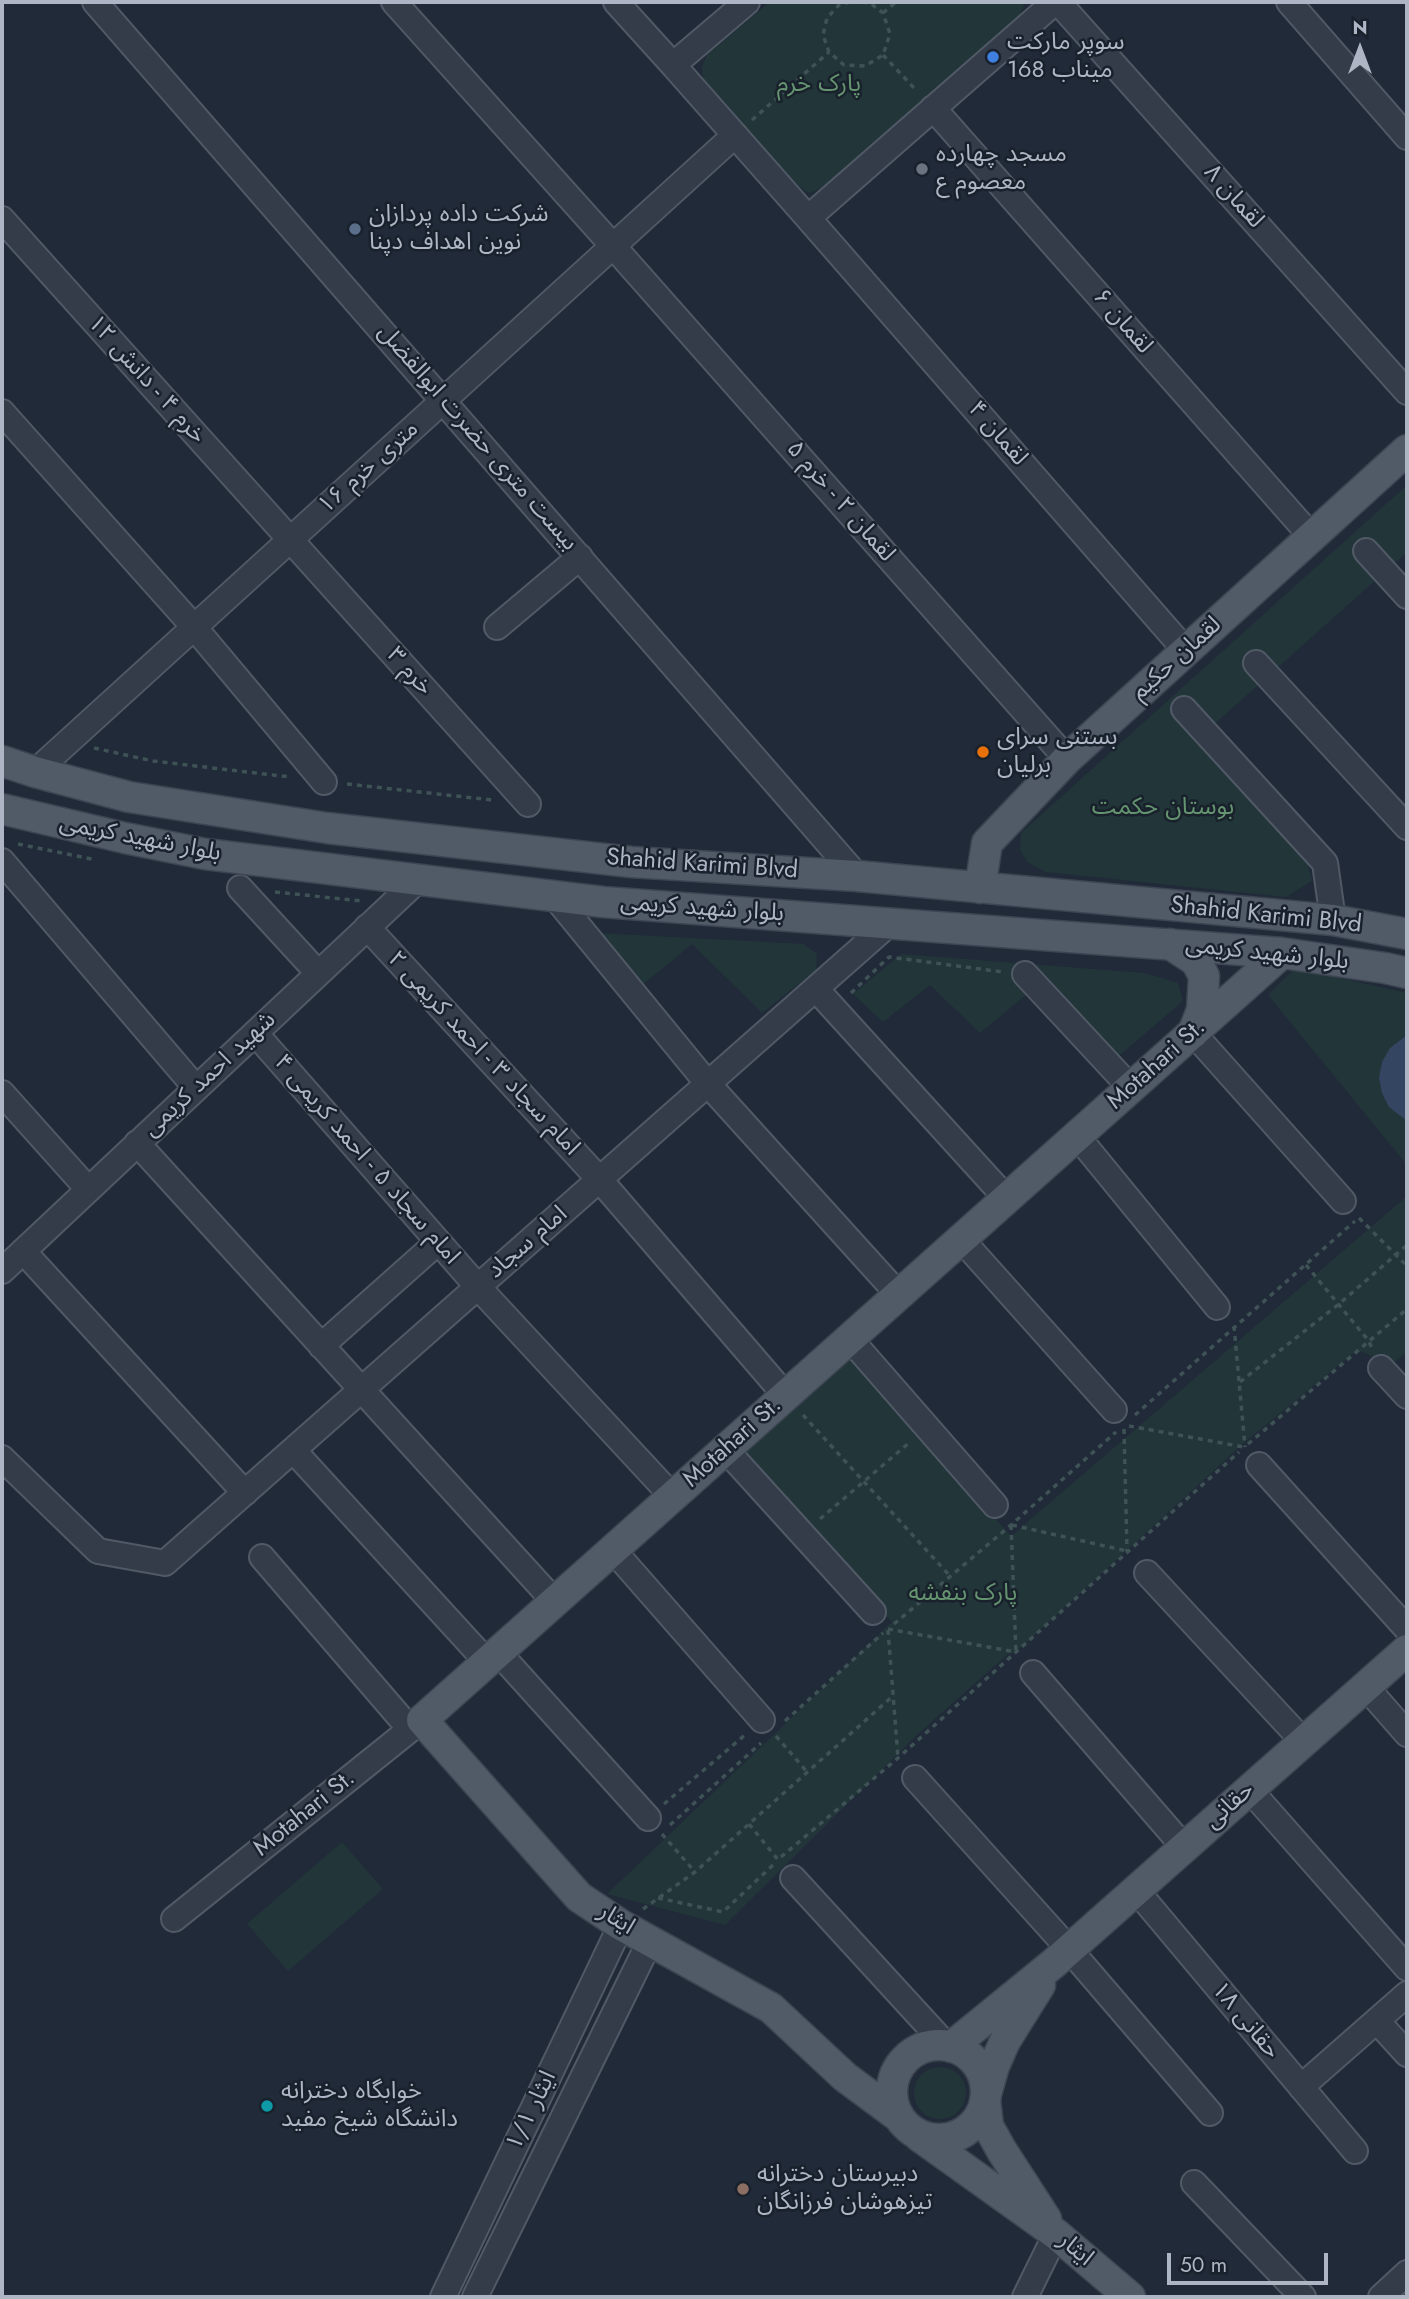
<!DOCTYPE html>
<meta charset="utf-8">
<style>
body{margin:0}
#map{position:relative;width:1409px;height:2299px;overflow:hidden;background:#202a38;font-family:Jost,sans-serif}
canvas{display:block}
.frame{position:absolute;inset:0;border:4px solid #aeb6c5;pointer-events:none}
.north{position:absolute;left:1325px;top:14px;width:70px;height:70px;-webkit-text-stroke:5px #19212c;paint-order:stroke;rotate:0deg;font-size:19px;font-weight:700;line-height:28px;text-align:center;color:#aeb6c5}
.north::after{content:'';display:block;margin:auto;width:24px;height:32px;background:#aeb6c5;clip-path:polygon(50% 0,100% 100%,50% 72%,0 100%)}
.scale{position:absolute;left:1167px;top:2253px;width:161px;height:32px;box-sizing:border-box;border:4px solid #aeb6c5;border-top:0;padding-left:9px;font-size:21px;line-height:24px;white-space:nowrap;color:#aeb6c5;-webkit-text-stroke:5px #19212c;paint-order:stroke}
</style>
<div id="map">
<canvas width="1409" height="2299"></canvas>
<div class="frame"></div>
<div class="north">N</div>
<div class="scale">50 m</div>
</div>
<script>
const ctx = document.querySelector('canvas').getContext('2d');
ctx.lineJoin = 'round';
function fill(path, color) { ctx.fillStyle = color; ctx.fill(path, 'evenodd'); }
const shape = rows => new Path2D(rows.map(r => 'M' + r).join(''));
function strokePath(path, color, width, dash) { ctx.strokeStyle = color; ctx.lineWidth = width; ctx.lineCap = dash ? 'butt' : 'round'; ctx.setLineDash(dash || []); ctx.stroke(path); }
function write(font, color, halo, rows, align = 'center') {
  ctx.font = font + ' Jost,"Noto Sans Arabic",sans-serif'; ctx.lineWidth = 5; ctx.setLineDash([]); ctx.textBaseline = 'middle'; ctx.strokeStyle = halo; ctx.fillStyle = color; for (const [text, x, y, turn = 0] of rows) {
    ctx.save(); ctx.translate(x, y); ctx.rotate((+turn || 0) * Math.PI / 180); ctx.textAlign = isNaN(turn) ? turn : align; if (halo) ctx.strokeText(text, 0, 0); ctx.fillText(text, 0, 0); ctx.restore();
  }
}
const green = shape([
 [770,2,1023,2,1024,5,1020,15,1006,30,831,184,809,193,792,181,703,78,702,67,707,55],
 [1407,485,1407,552,1200,737,1306,857,1312,881,1286,897,1046,872,1027,862,1020,849,1021,833],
 [598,933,804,944,817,954,816,970,762,1013,692,944,640,987],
 [901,954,1144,973,1178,983,1183,1001,1106,1067,1032,990,980,1033,930,985,883,1022,853,994],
 [1295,968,1407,993,1407,1165,1268,995],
 [1407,1196,1407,1352,1392,1364,1357,1350,1245,1442,1016,1652,1008,1654,918,1734,725,1925,607,1894,892,1622,740,1455,849,1355,1011,1536],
 [342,1842,383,1889,288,1971,247,1924],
 '914 2093a26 26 0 1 1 52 0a26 26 0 1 1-52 0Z'
]);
const water = shape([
 [1407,1035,1407,1121,1389,1107,1382,1093,1379,1078,1382,1062,1390,1048]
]);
const path = shape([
 [850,2,839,5,827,18,823,35,829,52,844,65,865,66,883,55,890,34,883,13,870,3,862,2],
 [883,13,896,2],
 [883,55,917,91],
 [752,120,829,52],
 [94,748,153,761,290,777],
 [347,784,492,800],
 [18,844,96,860],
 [275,892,362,901],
 [851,993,889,957,1003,972],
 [1359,1218,1407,1266],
 [1306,1265,1368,1340,1372,1348],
 [1234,1326,1245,1447],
 [1240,1382,1339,1304,1407,1245],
 [803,1415,950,1576],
 [1135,1415,1355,1221],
 [1129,1426,1244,1447],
 [1124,1429,1127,1551],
 [1248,1444,1407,1309],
 [820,1519,910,1442],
 [1011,1525,1016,1653],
 [1012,1525,1127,1551],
 [894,1624,1011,1525,1116,1432],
 [888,1629,1016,1652],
 [888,1630,898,1758],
 [785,1721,883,1633],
 [776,1736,808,1773],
 [664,1804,746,1734],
 [749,1824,779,1861],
 [670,1825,761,1743],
 [662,1834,695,1872],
 [781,1857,898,1758,1239,1452],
 [658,1898,723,1912,773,1865],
 [643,1909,695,1872,894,1695]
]);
const minor = shape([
 [95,2,857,876],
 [394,2,613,246,1067,759],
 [616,2,673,65],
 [747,2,673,65,808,218,1055,2],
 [1058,2,1407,392],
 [1289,2,1407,137],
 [933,108,1311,536],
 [808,218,1186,651],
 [2,219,528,804],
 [2,412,194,627,324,782],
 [1366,551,1407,596],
 [497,627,580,557],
 [1256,663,1407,827],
 [1184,709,1325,863,1333,920],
 [35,772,735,135],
 [2,861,196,1088],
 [240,888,318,973],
 [554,896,708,1084,899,1295],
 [367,927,600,1180,786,1396],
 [1025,974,1131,1088],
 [816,989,1007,1199],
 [255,1033,478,1287,673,1497],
 [1193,1033,1343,1201],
 [2,1093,88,1189],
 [1077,1136,1217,1307],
 [137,1143,555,1602],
 [961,1239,1114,1410],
 [23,1251,245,1493],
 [2,1271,418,880],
 [850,1339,995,1505],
 [321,1346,438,1242],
 [1381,1368,1407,1396],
 [725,1449,873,1612],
 [293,1450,487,1662],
 [2,1458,98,1551,165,1563,891,922],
 [1259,1465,1407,1629],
 [613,1550,762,1720],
 [262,1557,410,1729],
 [1147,1573,1303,1741],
 [498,1652,648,1818],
 [1033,1673,1184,1847],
 [1365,1686,1407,1734],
 [915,1778,1069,1949,1210,2113],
 [1249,1789,1407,1968],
 [793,1878,947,2046],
 [1136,1890,1355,2151],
 [174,1919,422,1720],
 [1377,2021,1407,2054],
 [1301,2087,1407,1994],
 [1194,2183,1303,2297],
 [443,2297,621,1925],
 [475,2297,650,1941],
 [1025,2297,1056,2234],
 [1381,2297,1407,2273]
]);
const major = shape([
 [2,761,35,772,129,797,327,828,631,862,857,876,1333,920,1407,934],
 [2,809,125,838,205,854,603,902,1282,953,1385,968,1407,973],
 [980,888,987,843,1067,759,1407,450],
 [1170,944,1196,961,1204,976,1202,1010,1193,1033],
 '892 2092a47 47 0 1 1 94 0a47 47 0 1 1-94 0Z',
 [951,2047,1054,1963,1407,1650],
 [986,2094,994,2066,1005,2041,1040,1985],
 [985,2100,988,2126,1002,2151,1046,2219],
 [899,2117,845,2077,771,2008,621,1925,579,1897,422,1720,1282,953],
 [919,2136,1056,2234,1130,2297]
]);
const markers = [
 [993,57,7,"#3f7fe0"],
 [922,169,7,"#6b7280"],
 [355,229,7,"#5c6f8a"],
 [983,752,7,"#e8710a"],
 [267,2106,7,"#0f9aa8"],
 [743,2189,7,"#8d6e63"]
];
const poiNames = [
 ["سوپر مارکت",1007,43],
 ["میناب 168",1007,71],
 ["مسجد چهارده",936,155],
 ["معصوم ع",936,183],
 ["شرکت داده پردازان",369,215],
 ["نوین اهداف دپنا",369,243],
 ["بستنی سرای",997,738],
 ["برلیان",997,766],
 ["خوابگاه دخترانه",281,2092],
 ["دانشگاه شیخ مفید",281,2120],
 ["دبیرستان دخترانه",757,2175],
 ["تیزهوشان فرزانگان",757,2203]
];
const parkNames = [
 ["پارک خرم",819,85],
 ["بوستان حکمت",1163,808],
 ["پارک بنفشه",963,1594]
];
const streetNames = [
 ["لقمان ۸",1233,197,48],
 ["لقمان ۶",1122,322,49],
 ["خرم ۴ - دانش ۱۲",146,380,48],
 ["لقمان ۴",997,434,49],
 ["بیست متری حضرت ابوالفضل",477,438,49],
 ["۱۶ متری خرم",369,468,-42],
 ["لقمان ۲ - خرم ۵",840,502,49],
 ["لقمان حکیم",1177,659,-42],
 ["خرم ۳",409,672,48],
 ["بلوار شهید کریمی",140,839,11],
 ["Shahid Karimi Blvd",702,865,4],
 ["بلوار شهید کریمی",702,909,4],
 ["Shahid Karimi Blvd",1266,916,6],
 ["بلوار شهید کریمی",1267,954,6],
 ["امام سجاد ۳ - احمد کریمی ۲",483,1054,47],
 ["Motahari St.",1157,1065,-42],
 ["شهید احمد کریمی",210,1075,-43],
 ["امام سجاد ۵ - احمد کریمی ۴",366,1160,49],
 ["امام سجاد",528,1243,-41],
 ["Motahari St.",733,1443,-42],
 ["حقانی",1230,1806,-42],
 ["Motahari St.",305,1814,-39],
 ["ایثار",616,1920,32],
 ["حقانی ۱۸",1245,2021,50],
 ["ایثار ۱/۱",532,2111,-64],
 ["ایثار",1075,2250,40]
];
fill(green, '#223639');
fill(water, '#334560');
strokePath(minor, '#515966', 28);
strokePath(major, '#3d4552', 33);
strokePath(path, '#3f5356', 3.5, [5, 5]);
strokePath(minor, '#333c48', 24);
strokePath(major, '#515b68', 30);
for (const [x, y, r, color] of markers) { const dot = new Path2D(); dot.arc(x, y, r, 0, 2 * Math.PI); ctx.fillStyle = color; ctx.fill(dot); strokePath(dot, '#19212c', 2.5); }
write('24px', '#aeb6c5', '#19212c', poiNames, 'left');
write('24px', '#659570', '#19212c', parkNames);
write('24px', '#aeb6c5', '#19212c', streetNames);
</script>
